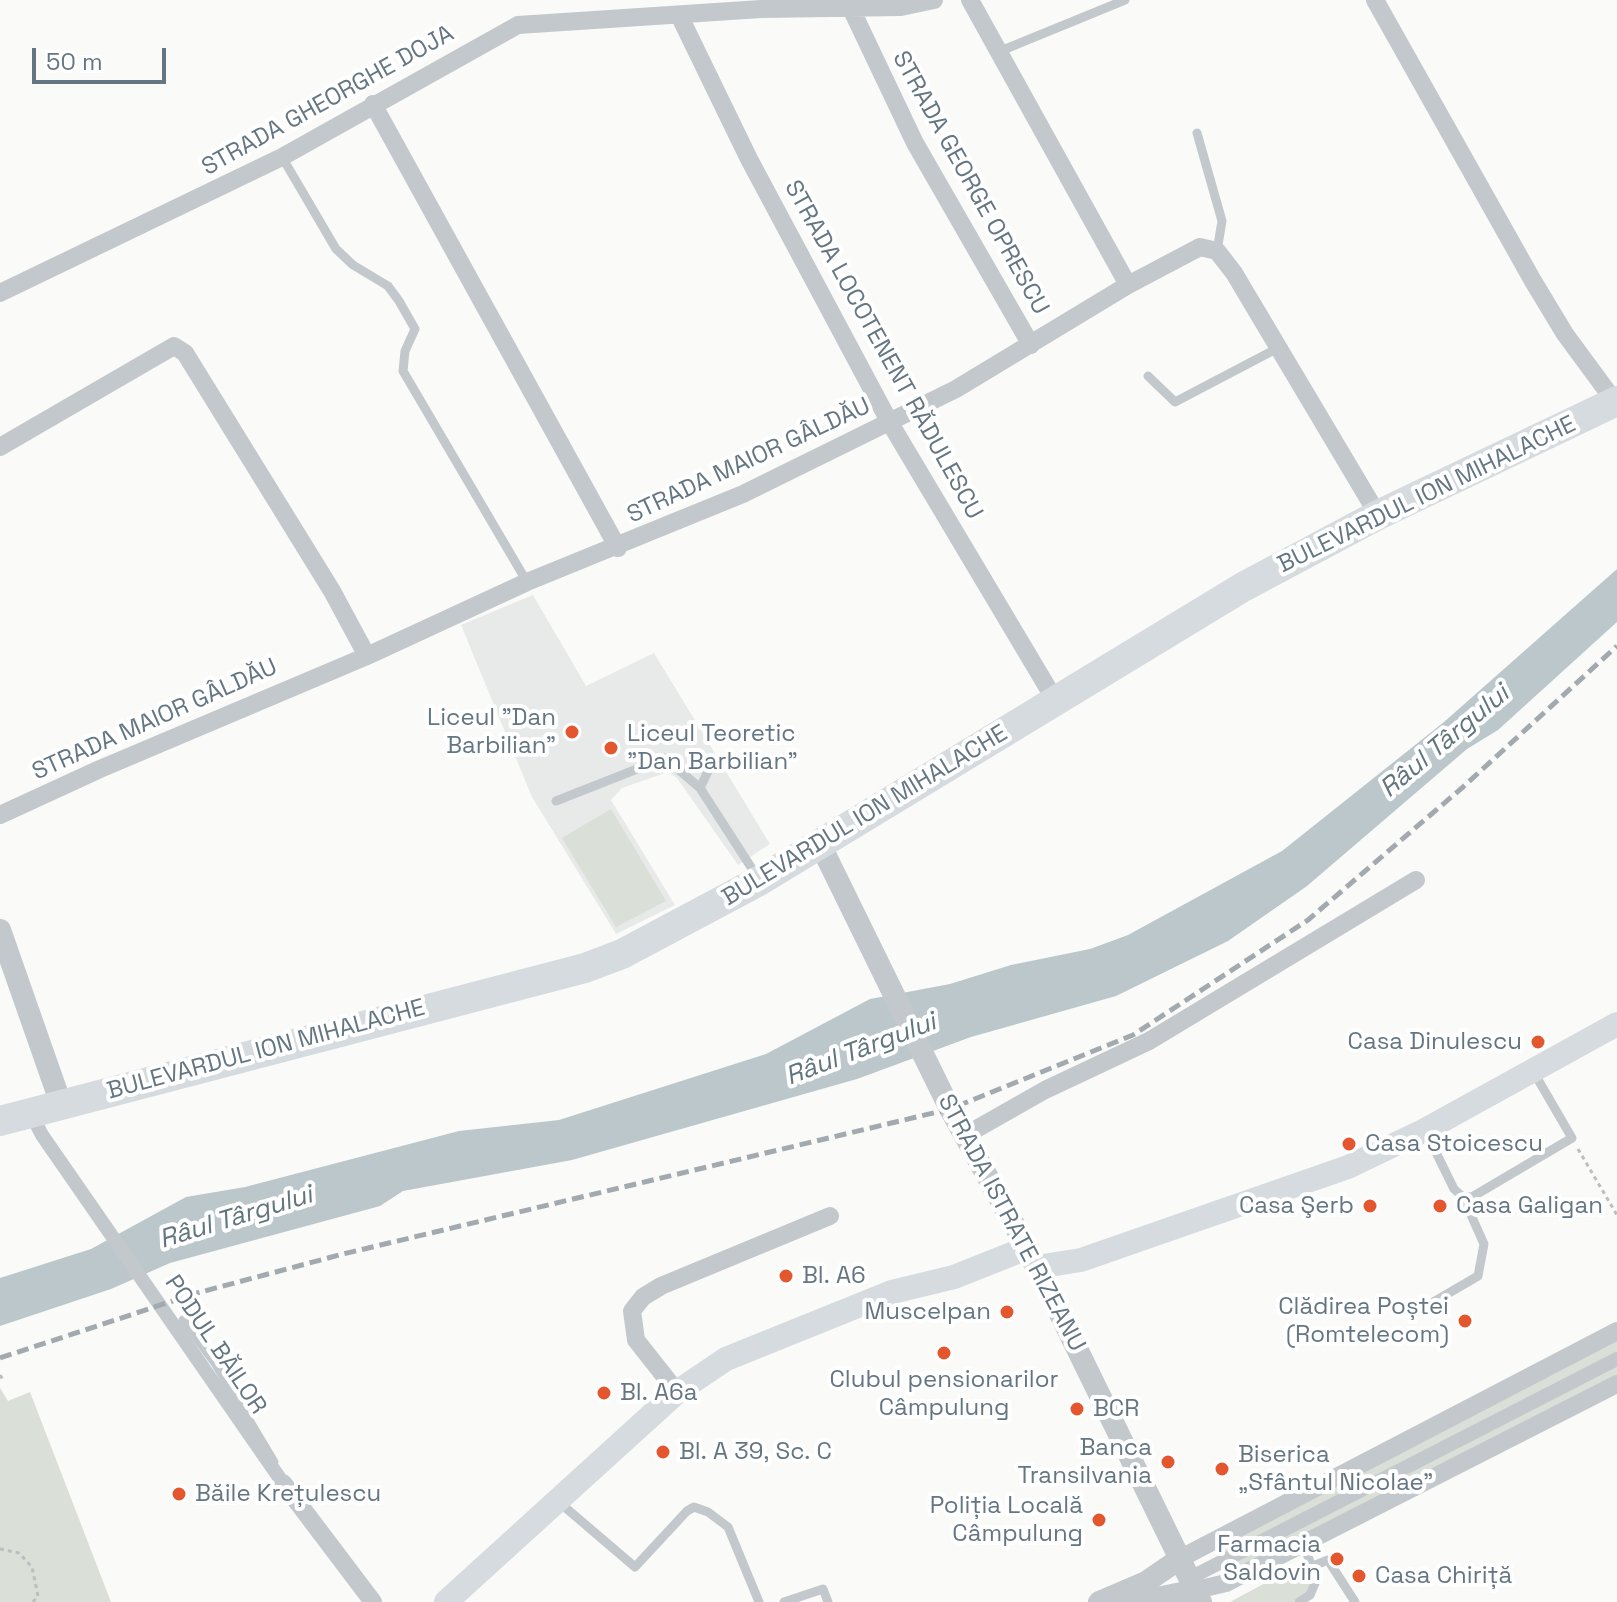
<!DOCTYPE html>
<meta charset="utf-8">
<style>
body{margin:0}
#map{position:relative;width:1617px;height:1602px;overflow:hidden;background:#fafaf8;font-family:"Space Grotesk",sans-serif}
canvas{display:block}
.scale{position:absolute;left:32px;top:48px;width:134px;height:36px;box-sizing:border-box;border:4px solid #657683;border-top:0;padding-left:10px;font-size:24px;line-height:28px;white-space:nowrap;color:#657683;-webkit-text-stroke:6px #fff;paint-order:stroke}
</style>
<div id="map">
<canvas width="1617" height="1602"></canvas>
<div class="scale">50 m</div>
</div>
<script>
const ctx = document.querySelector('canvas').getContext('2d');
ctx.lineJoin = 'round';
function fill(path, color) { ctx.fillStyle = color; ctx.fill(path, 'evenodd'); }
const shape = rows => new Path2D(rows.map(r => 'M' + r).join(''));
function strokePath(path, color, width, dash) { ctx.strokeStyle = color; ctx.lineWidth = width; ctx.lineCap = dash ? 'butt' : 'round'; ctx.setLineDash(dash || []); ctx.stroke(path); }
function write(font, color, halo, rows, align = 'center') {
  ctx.font = font + ' "Space Grotesk",sans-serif'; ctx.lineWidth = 8; ctx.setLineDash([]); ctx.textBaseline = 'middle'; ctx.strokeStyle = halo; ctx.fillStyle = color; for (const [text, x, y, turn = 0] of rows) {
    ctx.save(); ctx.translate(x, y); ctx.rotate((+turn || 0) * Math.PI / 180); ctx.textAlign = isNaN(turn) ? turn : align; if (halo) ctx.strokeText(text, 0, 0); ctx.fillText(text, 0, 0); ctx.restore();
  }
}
const built = shape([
 [533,595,586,686,654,653,770,844,738,865,677,778,668,772,622,788,611,800,675,905,616,934,532,797,461,625]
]);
const green = shape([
 [611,809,666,901,616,927,562,838],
 [1617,1335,1617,1379,1233,1579,1215,1543],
 [0,1388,8,1401,30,1392,111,1602,0,1602],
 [1308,1560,1313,1583,1304,1597,1293,1602,1230,1602]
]);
const water = shape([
 [1617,569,1617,622,1498,730,1467,749,1307,886,1228,941,1116,996,971,1037,857,1079,572,1160,403,1191,380,1206,170,1263,111,1289,0,1326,0,1278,91,1249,186,1197,245,1187,459,1131,559,1120,766,1054,870,999,950,984,1011,965,1090,949,1128,935,1282,851,1444,722]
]);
const path = shape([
 [1578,1149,1617,1215],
 [0,1375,4,1381],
 [0,1549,19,1553,32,1567,38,1596,33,1602]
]);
const service = shape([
 [998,52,1125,0],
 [1197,133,1222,221,1217,251],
 [282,157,336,249,353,265,388,286,399,301,415,329,405,351,403,371,527,582],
 [1148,376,1175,402,1278,348],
 [700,788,711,765],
 [556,801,665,758,700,788,758,878],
 [1425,1130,1454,1189,1463,1197,1472,1197,1572,1138,1533,1071],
 [1413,1314,1478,1276,1484,1244,1463,1197],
 [183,1320,215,1363,274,1462],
 [560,1503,635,1567,687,1511,694,1507,708,1512,728,1527,759,1602],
 [1313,1566,1328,1560,1355,1602],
 [784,1602,823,1589,828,1602],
 [1299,1602,1310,1595,1316,1581,1304,1544]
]);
const pedestrian = shape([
 [30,1112,42,1135,283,1483],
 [1190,1578,1617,1359]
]);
const minor = shape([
 [847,0,915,143,1031,345],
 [970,0,1128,285],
 [1375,0,1533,281,1565,334,1615,402],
 [680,17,749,159,890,423,1055,700],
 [373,104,618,548],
 [0,293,282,157,518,25,761,9,901,7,934,0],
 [0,447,174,346,185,353,332,591,367,656],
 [0,815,100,769,367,656,527,582,743,494,956,389,1128,285,1200,247,1217,251,1234,273,1378,515],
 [964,1136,1045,1090,1149,1041,1416,880],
 [677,1392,636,1340,632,1311,643,1297,661,1286,830,1216],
 [283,1483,373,1602],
 [1181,1558,1617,1331],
 [1196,1590,1226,1583,1617,1384]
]);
const tertiary = shape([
 [820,844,950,1109,1027,1248],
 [0,930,61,1104],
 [1037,1267,1201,1602],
 [1099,1602,1146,1582,1181,1558],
 [1138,1602,1196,1590]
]);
const secondary = shape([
 [446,1602,677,1392,726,1359,892,1292,954,1277,1027,1248,1037,1267,1081,1260,1348,1167,1425,1130,1617,1024]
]);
const trunk = shape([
 [0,1121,585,968,622,954,759,881,1243,587,1378,515,1617,401]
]);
const rail = shape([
 [0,1358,197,1293,343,1254,950,1109,1133,1035,1308,920,1463,787,1617,646]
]);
const markers = [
 [572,732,8,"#e4572e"],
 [611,748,8,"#e4572e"],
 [1538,1042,8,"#e4572e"],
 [1349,1144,8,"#e4572e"],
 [1370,1206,8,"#e4572e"],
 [1440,1206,8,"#e4572e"],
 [786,1276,8,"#e4572e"],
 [1007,1312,8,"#e4572e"],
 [1465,1321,8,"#e4572e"],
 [944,1353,8,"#e4572e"],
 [604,1393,8,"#e4572e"],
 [1077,1409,8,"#e4572e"],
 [663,1452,8,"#e4572e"],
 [1168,1462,8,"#e4572e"],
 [1222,1469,8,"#e4572e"],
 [179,1494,8,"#e4572e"],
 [1099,1520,8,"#e4572e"],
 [1337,1559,8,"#e4572e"],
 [1359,1576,8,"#e4572e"]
];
const streetNames = [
 ["STRADA GHEORGHE DOJA",328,101,-29],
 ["STRADA GEORGE OPRESCU",970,183,61],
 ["STRADA LOCOTENENT RĂDULESCU",883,350,61],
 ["STRADA MAIOR GÂLDĂU",749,461,-25],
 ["BULEVARDUL ION MIHALACHE",1427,495,-26],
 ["STRADA MAIOR GÂLDĂU",155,720,-24],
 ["BULEVARDUL ION MIHALACHE",865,816,-31],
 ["BULEVARDUL ION MIHALACHE",266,1050,-15],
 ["STRADA ISTRATE RIZEANU",1011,1223,62],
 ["PODUL BĂILOR",215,1345,56]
];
const poiNames = [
 ["Liceul ”Dan",556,718,"right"],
 ["Barbilian”",556,746,"right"],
 ["Liceul Teoretic",627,734],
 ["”Dan Barbilian”",627,762],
 ["Casa Dinulescu",1522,1042,"right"],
 ["Casa Stoicescu",1365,1144],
 ["Casa Şerb",1354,1206,"right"],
 ["Casa Galigan",1456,1206],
 ["Bl. A6",802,1276],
 ["Clădirea Poștei",1449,1307,"right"],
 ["(Romtelecom)",1449,1335,"right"],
 ["Muscelpan",991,1312,"right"],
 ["Clubul pensionarilor",944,1380,"center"],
 ["Câmpulung",944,1408,"center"],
 ["Bl. A6a",620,1393],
 ["BCR",1093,1409],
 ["Banca",1152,1448,"right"],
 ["Transilvania",1152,1476,"right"],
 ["Bl. A 39, Sc. C",679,1452],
 ["Biserica",1238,1455],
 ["„Sfântul Nicolae”",1238,1483],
 ["Băile Krețulescu",195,1494],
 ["Poliția Locală",1083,1506,"right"],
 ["Câmpulung",1083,1534,"right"],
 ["Farmacia",1321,1545,"right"],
 ["Saldovin",1321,1573,"right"],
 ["Casa Chiriță",1375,1576]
];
const waterNames = [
 ["Râul Târgului",1445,742,-40],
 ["Râul Târgului",861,1050,-21],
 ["Râul Târgului",236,1218,-17]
];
fill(built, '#e8e9e9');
fill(green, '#dadfd7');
fill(water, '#bbc7cb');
strokePath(path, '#bbbfc2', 3, [4, 4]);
strokePath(service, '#c3c8cc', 9);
strokePath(pedestrian, '#c3c8cc', 14);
strokePath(minor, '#c3c8cc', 18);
strokePath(tertiary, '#c3c8cc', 22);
strokePath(secondary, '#d6dbdf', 24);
strokePath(trunk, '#d6dbdf', 30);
strokePath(rail, '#a2aab0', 5, [12, 6]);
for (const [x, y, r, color] of markers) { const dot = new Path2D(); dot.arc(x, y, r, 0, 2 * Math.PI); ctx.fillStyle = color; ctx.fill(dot); strokePath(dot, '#fff', 3); }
write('24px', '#657683', '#fff', streetNames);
write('24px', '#657683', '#fff', poiNames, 'left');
write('italic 26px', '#60757c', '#fff', waterNames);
</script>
